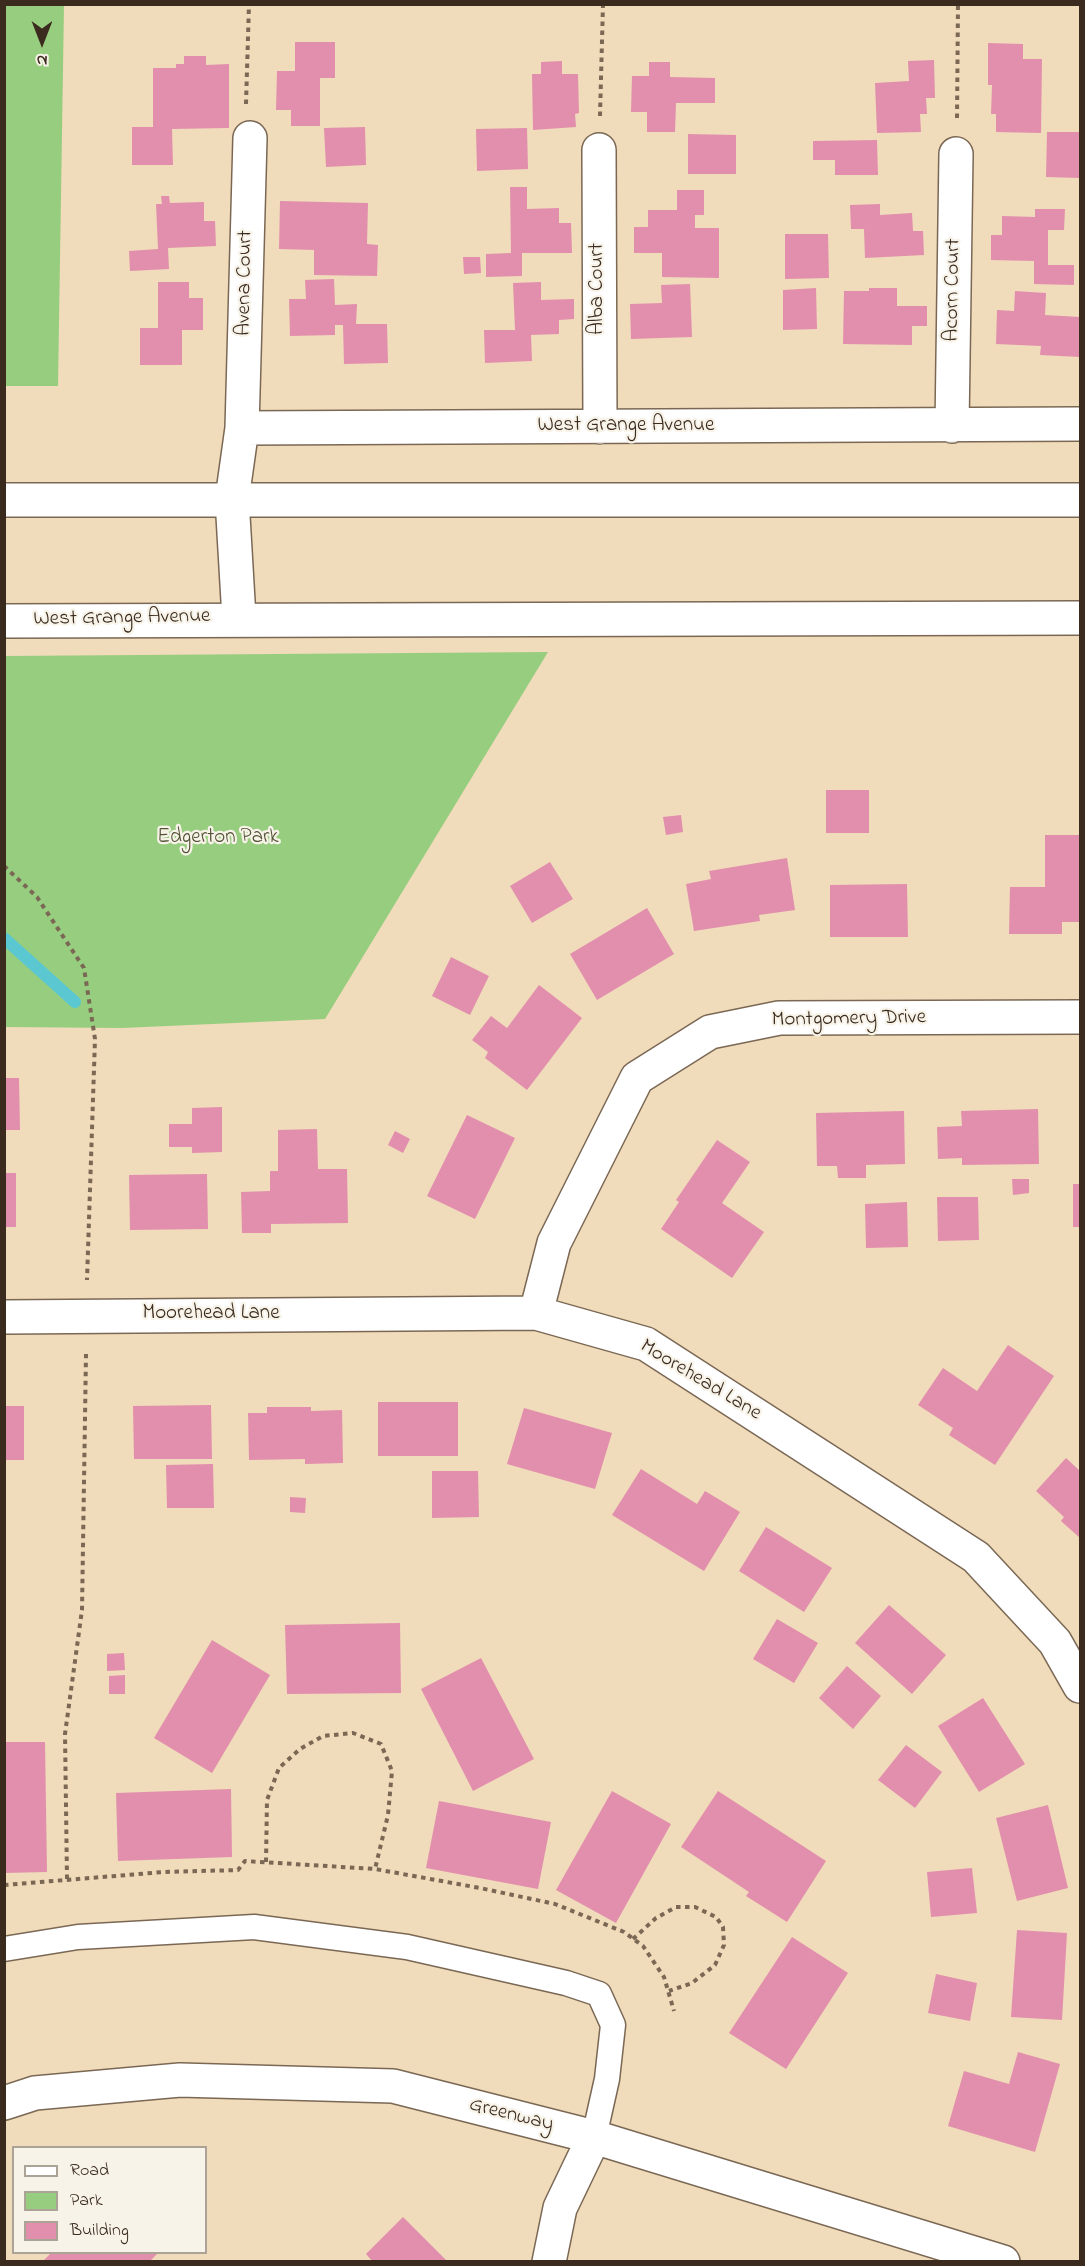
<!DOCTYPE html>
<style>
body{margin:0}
#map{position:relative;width:1085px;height:2266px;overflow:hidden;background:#f0dbba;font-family:"Indie Flower",sans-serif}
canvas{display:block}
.frame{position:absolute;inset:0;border:6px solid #3b2a1e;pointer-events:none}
.legend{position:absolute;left:12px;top:2146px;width:195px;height:108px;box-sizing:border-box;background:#f7f3e8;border:2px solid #aca397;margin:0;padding:8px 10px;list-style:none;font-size:18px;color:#3b2a1e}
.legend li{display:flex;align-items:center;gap:12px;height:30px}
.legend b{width:30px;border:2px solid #aca397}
.north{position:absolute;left:12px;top:12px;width:60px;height:60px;-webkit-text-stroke:4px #f7f3e8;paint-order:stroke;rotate:180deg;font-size:16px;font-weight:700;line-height:24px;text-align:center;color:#3b2a1e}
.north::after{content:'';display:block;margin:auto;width:21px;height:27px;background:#3b2a1e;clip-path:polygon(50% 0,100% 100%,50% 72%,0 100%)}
</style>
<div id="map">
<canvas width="1085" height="2266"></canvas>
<div class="frame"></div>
<ul class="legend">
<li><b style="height:8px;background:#fff"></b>Road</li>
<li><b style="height:16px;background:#97cd7f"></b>Park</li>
<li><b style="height:16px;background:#e28fad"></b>Building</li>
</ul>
<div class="north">N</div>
</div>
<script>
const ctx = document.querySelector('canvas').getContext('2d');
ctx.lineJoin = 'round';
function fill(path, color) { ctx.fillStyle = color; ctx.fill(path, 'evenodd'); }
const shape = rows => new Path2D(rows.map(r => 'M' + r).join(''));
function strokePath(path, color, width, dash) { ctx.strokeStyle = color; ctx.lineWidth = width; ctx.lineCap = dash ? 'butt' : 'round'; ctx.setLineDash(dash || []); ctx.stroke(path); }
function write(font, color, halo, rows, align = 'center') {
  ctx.font = font + ' "Indie Flower",sans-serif'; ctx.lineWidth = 4.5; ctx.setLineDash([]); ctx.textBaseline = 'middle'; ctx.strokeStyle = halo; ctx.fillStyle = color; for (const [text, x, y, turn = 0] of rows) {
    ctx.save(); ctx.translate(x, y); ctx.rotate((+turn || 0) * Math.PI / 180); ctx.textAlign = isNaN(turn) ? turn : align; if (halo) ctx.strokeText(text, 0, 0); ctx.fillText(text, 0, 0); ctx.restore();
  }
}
const green = shape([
 [4,5,64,5,58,386,5,386],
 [548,652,325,1019,122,1028,5,1027,5,656]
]);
const stream = shape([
 [4,938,75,1002]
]);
const building = shape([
 [295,42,335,42,335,78,320,78,320,126,291,126,291,110,276,110,277,71,295,71],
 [988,43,1023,44,1023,59,1042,59,1041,133,996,132,996,114,991,114,992,85,988,85],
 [184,56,206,56,206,65,229,64,229,128,172,129,173,165,132,165,132,127,153,127,153,68,176,68,176,64,184,64],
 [934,60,935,98,926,98,927,114,920,114,921,132,877,133,875,83,909,81,908,61],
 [562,61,562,74,578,74,579,113,575,114,576,127,533,130,532,74,541,74,541,62],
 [649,62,670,62,670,77,715,78,715,103,676,103,675,132,647,132,647,112,631,112,632,76,649,76],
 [365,127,366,165,326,167,324,128],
 [527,128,528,169,477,171,476,129],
 [1047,132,1080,132,1080,178,1046,177],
 [688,134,736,135,736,174,688,174],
 [877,140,878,175,835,175,835,160,813,160,813,141],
 [510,187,527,187,527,209,559,208,559,223,571,223,572,253,522,253,522,276,486,277,486,254,511,253],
 [677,190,704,190,704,215,695,215,695,228,719,228,719,278,662,277,662,253,634,253,634,227,648,227,648,210,677,210],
 [161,196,169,196,170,203,204,202,204,221,215,221,216,246,168,248,169,269,130,271,129,251,158,249,156,204,162,204],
 [280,201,368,203,367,244,378,245,377,276,314,275,314,250,279,249],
 [880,204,880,215,912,213,913,231,923,231,924,255,865,258,864,229,851,229,850,205],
 [1035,209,1065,209,1064,230,1048,230,1048,265,1074,265,1074,285,1034,284,1034,261,991,260,991,235,1002,235,1002,216,1035,217],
 [785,234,828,234,829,278,785,279],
 [463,257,480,257,481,273,464,274],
 [334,279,335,305,357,304,356,324,387,324,388,363,344,364,343,325,335,325,335,335,290,336,289,299,306,299,305,280],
 [158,282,189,282,189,298,203,298,203,330,182,330,182,365,140,365,140,328,158,328],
 [541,282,541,300,574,299,574,319,559,320,559,334,531,335,532,361,485,363,484,330,515,330,513,283],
 [690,284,692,337,631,339,630,304,662,303,661,285],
 [816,288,817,329,783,330,783,290],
 [869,288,897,288,897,306,927,306,927,326,912,326,912,345,843,344,844,291,869,291],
 [1015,291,1046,293,1045,315,1080,317,1080,357,1040,355,1041,346,996,344,997,310,1014,311],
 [826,790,869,790,869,833,826,833],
 [681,815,683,832,666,835,663,817],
 [1045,835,1080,835,1080,922,1062,922,1062,934,1009,934,1010,887,1045,887],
 [787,858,795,910,759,915,760,921,694,931,686,884,711,879,709,871],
 [550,862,573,899,532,923,510,886],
 [907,884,908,937,830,937,830,885],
 [647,908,674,954,597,1000,570,954],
 [451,957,489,976,470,1015,432,996],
 [539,985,582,1018,527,1090,485,1058,488,1052,472,1040,491,1016,507,1028],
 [4,1078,19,1078,20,1130,4,1130],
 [222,1107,222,1152,192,1153,192,1147,169,1147,169,1124,192,1124,192,1108],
 [1038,1109,1039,1164,962,1165,962,1158,938,1159,937,1127,962,1126,961,1111],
 [904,1111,905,1164,866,1165,866,1178,838,1178,837,1166,817,1166,816,1113],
 [467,1115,515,1138,475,1219,427,1196],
 [317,1129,318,1169,347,1169,348,1223,271,1224,271,1233,242,1233,241,1192,270,1191,270,1171,278,1171,278,1130],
 [395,1131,410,1139,403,1153,388,1145],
 [717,1140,750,1162,722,1203,764,1232,732,1278,661,1229,679,1202,676,1200],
 [4,1173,16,1173,16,1227,4,1227],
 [207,1174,208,1229,130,1230,129,1175],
 [1012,1179,1029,1179,1029,1193,1013,1195],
 [1073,1184,1080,1184,1080,1227,1073,1227],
 [937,1197,978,1197,979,1240,938,1241],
 [907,1202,908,1247,866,1248,865,1204],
 [1008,1345,1054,1376,995,1465,949,1435,953,1428,918,1405,943,1368,977,1391],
 [378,1402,458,1402,458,1456,378,1456],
 [211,1405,212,1459,134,1459,133,1406],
 [4,1406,24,1406,24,1460,4,1460],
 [267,1407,311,1407,311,1411,342,1410,343,1463,305,1464,305,1459,249,1460,248,1413,267,1413],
 [524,1408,612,1433,595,1489,507,1464],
 [1066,1458,1080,1471,1080,1538,1061,1521,1064,1517,1036,1491],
 [213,1464,214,1508,167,1508,166,1465],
 [641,1469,697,1504,705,1491,740,1512,704,1571,612,1515],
 [432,1471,478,1471,479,1517,432,1518],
 [290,1497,306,1498,305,1513,290,1512],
 [766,1527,832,1568,804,1612,739,1571],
 [889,1605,946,1655,912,1694,855,1643],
 [777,1619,818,1643,794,1683,753,1659],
 [400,1623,401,1693,287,1694,285,1625],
 [212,1640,270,1675,212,1773,154,1738],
 [124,1653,125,1670,107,1671,107,1654],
 [481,1658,534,1759,473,1791,421,1689],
 [847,1666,881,1696,853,1729,819,1698],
 [125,1675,125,1694,109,1694,109,1676],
 [983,1698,1025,1764,979,1792,938,1726],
 [4,1742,45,1742,47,1872,4,1873],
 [906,1745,942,1772,915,1808,878,1780],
 [231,1789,232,1857,118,1861,116,1793],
 [612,1791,671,1824,616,1923,556,1890],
 [718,1791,826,1861,787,1922,746,1896,749,1892,681,1847],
 [439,1801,551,1822,538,1889,426,1868],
 [1048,1805,1068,1888,1017,1901,996,1818],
 [972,1868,977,1913,931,1917,927,1872],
 [1017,1930,1067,1933,1062,2020,1011,2017],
 [792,1937,848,1973,786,2069,729,2033],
 [936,1974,977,1983,970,2021,928,2013],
 [1018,2052,1060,2064,1035,2152,948,2126,964,2071,1009,2084],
 [403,2217,448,2262,373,2262,366,2254],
 [52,2252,159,2252,149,2262,42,2262]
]);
const path = shape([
 [246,104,249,4],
 [600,116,603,4],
 [957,118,958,4],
 [4,866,37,897,84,968,95,1039,87,1280],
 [266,1862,267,1800,279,1768,300,1749,323,1736,353,1733,381,1744,392,1771,388,1815,375,1869],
 [67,1879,65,1734,82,1610,86,1354],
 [4,1885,164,1872,238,1870,245,1861,375,1869,480,1888,555,1904,624,1932,643,1946,664,1977,674,2011],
 [633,1939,656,1918,676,1907,695,1907,716,1917,723,1927,724,1945,715,1965,692,1983,669,1991]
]);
const lane = shape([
 [4,1949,78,1937,254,1927,407,1947,566,1983,599,1994,613,2025,607,2079,594,2137]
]);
const street = shape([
 [599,150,600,427],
 [952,426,956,154],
 [242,428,1080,424],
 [239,618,232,499,242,428,250,138],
 [536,1313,554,1243,637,1078,710,1032,779,1018,1080,1017],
 [4,1317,536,1313,646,1344,976,1557,1055,1642,1080,1686],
 [4,2103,35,2093,180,2080,393,2086,594,2137,1003,2262],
 [549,2262,560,2208,594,2137]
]);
const secondary = shape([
 [4,500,1080,500],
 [4,621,1080,618]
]);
const streetNames = [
 ["Avena Court",246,283,-89],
 ["Alba Court",599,289,-90],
 ["Acorn Court",954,290,-89],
 ["West Grange Avenue",626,427],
 ["West Grange Avenue",122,619,-1],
 ["Montgomery Drive",849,1020,-1],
 ["Moorehead Lane",211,1315],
 ["Moorehead Lane",700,1381,31],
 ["Greenway",511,2116,14]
];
const parkNames = [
 ["Edgerton Park",218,839]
];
fill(green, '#97cd7f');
strokePath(stream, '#5bc8d1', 12);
fill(building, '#e28fad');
strokePath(lane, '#7a6855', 27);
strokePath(street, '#7a6855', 36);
strokePath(secondary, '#7a6855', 36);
strokePath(path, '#7a6855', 4, [4.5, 4.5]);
strokePath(lane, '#fff', 24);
strokePath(street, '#fff', 33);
strokePath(secondary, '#fff', 33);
write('21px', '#3b2a1e', '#f7f3e8', streetNames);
write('21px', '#525336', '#f7f3e8', parkNames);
</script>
